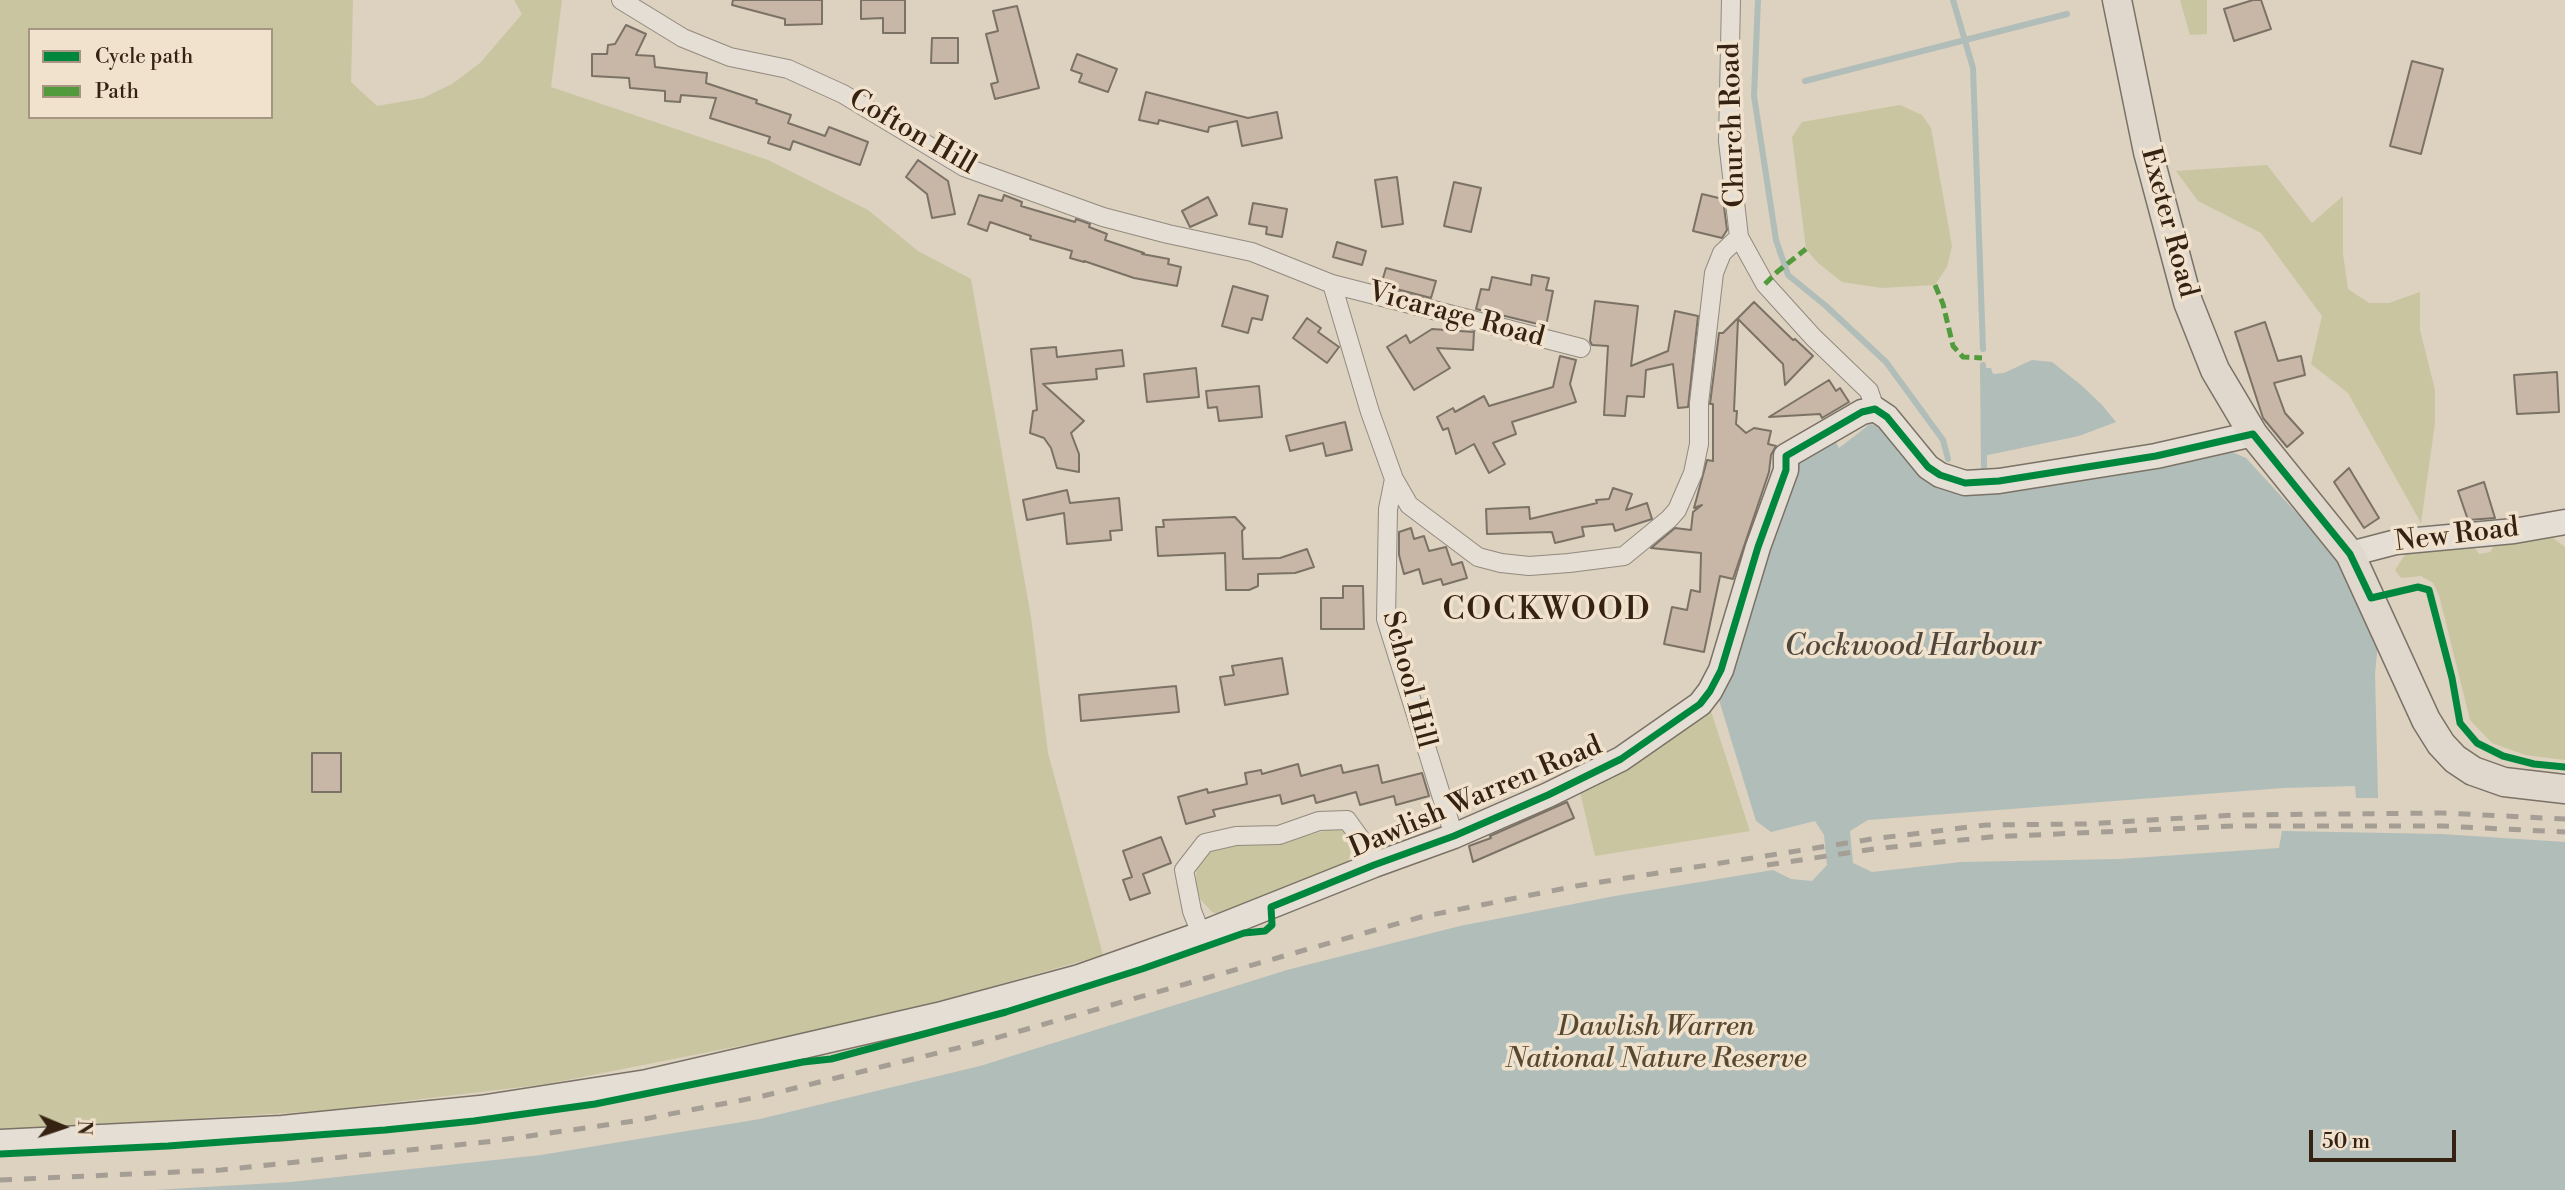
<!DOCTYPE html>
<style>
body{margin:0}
#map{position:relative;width:2565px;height:1190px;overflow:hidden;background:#ddd1bf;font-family:"Libre Bodoni",serif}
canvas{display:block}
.legend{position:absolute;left:28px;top:28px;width:245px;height:91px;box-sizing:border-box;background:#f1e2cd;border:2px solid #a69583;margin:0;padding:9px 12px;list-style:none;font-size:21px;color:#362213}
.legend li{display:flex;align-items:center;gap:14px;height:35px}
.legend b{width:35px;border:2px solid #a69583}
.north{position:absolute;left:28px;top:1092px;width:70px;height:70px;-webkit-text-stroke:5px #f1e2cd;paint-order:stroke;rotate:92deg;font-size:19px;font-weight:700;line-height:28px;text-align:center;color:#362213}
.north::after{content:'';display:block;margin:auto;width:24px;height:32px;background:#362213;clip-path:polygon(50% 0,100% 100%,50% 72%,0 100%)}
.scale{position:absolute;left:2309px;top:1130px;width:147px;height:32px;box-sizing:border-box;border:4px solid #362213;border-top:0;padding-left:9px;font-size:21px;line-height:24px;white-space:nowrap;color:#362213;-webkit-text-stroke:5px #f1e2cd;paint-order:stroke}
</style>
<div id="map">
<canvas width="2565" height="1190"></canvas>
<ul class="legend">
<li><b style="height:9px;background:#00873e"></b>Cycle path</li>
<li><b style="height:9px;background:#519b3d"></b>Path</li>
</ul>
<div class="north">N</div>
<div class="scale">50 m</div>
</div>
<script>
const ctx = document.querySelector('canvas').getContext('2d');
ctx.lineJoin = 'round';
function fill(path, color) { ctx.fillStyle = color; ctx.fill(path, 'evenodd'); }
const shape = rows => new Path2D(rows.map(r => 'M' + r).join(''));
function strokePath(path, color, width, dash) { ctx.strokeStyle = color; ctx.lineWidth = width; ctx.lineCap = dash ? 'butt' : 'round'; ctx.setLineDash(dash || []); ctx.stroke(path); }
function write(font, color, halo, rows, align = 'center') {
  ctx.font = font + ' "Libre Bodoni",serif'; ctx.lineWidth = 7; ctx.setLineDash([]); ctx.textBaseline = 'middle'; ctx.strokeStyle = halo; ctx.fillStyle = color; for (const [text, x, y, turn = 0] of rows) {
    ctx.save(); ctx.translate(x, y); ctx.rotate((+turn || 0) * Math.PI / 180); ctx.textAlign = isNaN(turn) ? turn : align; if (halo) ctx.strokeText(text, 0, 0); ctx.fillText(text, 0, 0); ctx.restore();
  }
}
const green = shape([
 [0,0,353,0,351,82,377,106,423,98,452,84,480,63,522,14,514,0,562,0,551,87,768,160,868,210,918,251,971,279,1031,617,1048,753,1103,955,955,997,795,1035,547,1084,321,1111,0,1130],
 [30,30,271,30,271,117,30,117],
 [2180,0,2207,0,2207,34,2190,35],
 [1900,105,1922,115,1931,128,1952,246,1947,267,1935,285,1882,288,1842,282,1818,263,1806,249,1792,137,1802,122],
 [2267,165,2312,223,2343,196,2343,254,2348,289,2369,303,2389,303,2420,292,2420,330,2435,390,2435,423,2421,523,2348,393,2311,364,2322,316,2261,233,2198,201,2176,171],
 [2549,535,2565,547,2565,760,2525,755,2492,743,2470,720,2439,595,2433,583,2421,576,2401,578,2395,570,2408,550,2472,544,2479,554,2490,552,2497,542],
 [1708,702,1750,831,1595,856,1580,792],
 [1338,827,1346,830,1352,843,1350,856,1345,867,1221,915,1212,912,1200,899,1195,883,1197,867,1210,850,1233,843,1274,845]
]);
const water = shape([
 [2032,360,2052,362,2081,385,2102,405,2116,422,2079,436,1983,456,1981,368,1991,368,1993,374,2004,373],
 [1870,424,1879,426,1891,440,1899,453,1919,471,1997,490,2232,452,2246,458,2337,557,2378,643,2375,674,2378,798,2356,798,2355,786,2283,788,1868,820,1850,831,1853,863,1872,872,1961,862,2120,859,2279,848,2282,831,2441,834,2565,842,2565,1190,154,1190,291,1182,541,1155,760,1119,980,1066,1287,970,1460,926,1615,896,1773,870,1791,879,1812,881,1827,865,1824,835,1815,821,1771,832,1756,821,1719,700,1772,544,1796,460,1833,436,1839,448]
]);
const stream = shape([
 [1758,0,1754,96,1776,240,1788,275,1826,306,1886,362,1943,440,1948,459],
 [1953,0,1973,68,1983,349],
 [1805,81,2067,14],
 [1983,365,1984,467]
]);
const building = shape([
 [733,0,822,0,822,24,785,25,785,19,732,5,733,0],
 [861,0,905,0,905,33,883,33,883,18,861,19,861,0],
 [2253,0,2261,0,2271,29,2234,41,2224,9,2253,0],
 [1017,6,1039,88,995,99,991,84,998,82,986,34,998,31,993,11,1017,6],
 [626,25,646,34,636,55,654,56,655,67,707,73,706,83,757,100,756,103,791,115,788,123,825,136,829,127,868,142,860,165,793,141,790,150,768,143,770,137,710,118,716,98,681,95,680,102,665,101,665,91,630,88,629,78,592,76,592,54,607,54,608,45,615,44,626,25],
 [932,38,958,38,958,63,931,63,932,38],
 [1077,54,1117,69,1108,92,1079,82,1082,74,1071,70,1077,54],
 [2412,61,2443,69,2421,154,2390,146,2412,61],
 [1146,92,1248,118,1277,112,1282,138,1242,146,1237,121,1209,127,1208,132,1159,120,1158,124,1139,120,1146,92],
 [918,160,948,181,955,214,932,218,927,194,906,177,918,160],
 [1397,177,1403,224,1382,227,1375,180,1397,177],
 [1454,182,1481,188,1471,232,1444,226,1454,182],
 [1702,194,1723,199,1727,230,1722,238,1693,231,1702,194],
 [979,195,1002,201,1004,195,1022,202,1021,206,1075,222,1076,219,1090,224,1089,227,1107,234,1105,240,1144,253,1142,254,1169,259,1168,264,1181,267,1177,286,1134,278,1084,261,1084,262,1070,258,1072,251,1030,239,1031,236,990,222,987,231,968,224,979,195],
 [1208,197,1217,215,1190,227,1182,211,1208,197],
 [1253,203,1287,209,1282,237,1266,234,1267,227,1249,224,1253,203],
 [1337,242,1366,251,1362,265,1333,257,1337,242],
 [1386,268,1436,281,1431,298,1381,285,1386,268],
 [1532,275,1549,278,1546,290,1553,291,1546,326,1476,309,1481,289,1489,290,1492,277,1531,285,1532,275],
 [1233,286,1268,296,1262,320,1252,318,1248,333,1222,326,1233,286],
 [1595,301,1638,306,1631,366,1668,351,1675,311,1698,316,1688,407,1678,408,1673,364,1646,370,1644,397,1627,396,1625,416,1604,415,1608,346,1592,345,1590,341,1595,301],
 [1754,302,1793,340,1795,339,1813,356,1785,385,1783,364,1738,319,1734,411,1737,411,1736,424,1746,433,1754,428,1771,431,1768,444,1776,446,1771,455,1769,472,1733,579,1720,576,1704,652,1664,644,1672,607,1687,610,1691,590,1700,592,1701,553,1651,548,1675,528,1691,530,1693,512,1702,505,1694,508,1707,460,1713,461,1713,404,1710,404,1719,333,1723,333,1754,302],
 [1307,318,1321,328,1318,332,1339,347,1327,363,1293,338,1307,318],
 [2265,322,2278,361,2301,356,2305,375,2274,383,2285,413,2303,433,2287,447,2263,418,2235,332,2265,322],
 [1432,329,1474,332,1473,350,1437,348,1450,368,1414,390,1387,347,1406,335,1410,343,1432,329],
 [1056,347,1057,357,1122,350,1124,366,1096,369,1097,379,1043,384,1084,421,1071,433,1079,454,1079,472,1057,468,1051,448,1044,438,1030,433,1033,411,1037,410,1031,349,1056,347],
 [1560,356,1576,360,1570,384,1576,402,1512,422,1516,434,1493,443,1505,464,1489,473,1474,444,1456,454,1448,428,1443,430,1437,417,1453,408,1455,412,1484,396,1489,406,1553,387,1560,356],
 [1196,368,1199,397,1147,402,1144,374,1196,368],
 [2557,372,2559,412,2517,414,2514,375,2557,372],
 [1829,380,1836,391,1840,388,1849,402,1822,418,1820,414,1769,417,1829,380],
 [1259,386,1262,417,1219,421,1217,407,1208,408,1206,391,1259,386],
 [1345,422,1352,450,1326,456,1323,443,1290,451,1286,436,1345,422],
 [2349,468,2379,518,2364,528,2334,482,2349,468],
 [2484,482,2495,518,2468,520,2458,491,2484,482],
 [1613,488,1632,494,1626,510,1647,503,1652,519,1615,531,1613,524,1582,527,1584,536,1555,543,1552,532,1487,534,1486,509,1529,507,1530,519,1597,503,1596,500,1609,499,1613,488],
 [1067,490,1070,503,1119,498,1122,530,1110,531,1111,540,1067,544,1064,513,1027,520,1023,500,1067,490],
 [1235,517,1245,528,1242,531,1243,559,1280,558,1307,549,1314,567,1295,573,1258,574,1258,586,1249,590,1226,590,1225,553,1158,556,1156,527,1164,527,1163,520,1235,517],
 [1411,528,1414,539,1424,536,1429,551,1446,547,1452,565,1462,562,1467,578,1443,585,1441,579,1423,584,1419,569,1404,574,1399,555,1399,532,1411,528],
 [1343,586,1363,586,1364,629,1321,629,1321,598,1343,598,1343,586],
 [1282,658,1288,694,1225,705,1220,677,1234,675,1232,666,1282,658],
 [1176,686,1179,712,1081,721,1079,695,1176,686],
 [312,753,341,753,341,792,312,792,312,753],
 [1298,764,1301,776,1341,765,1343,773,1378,765,1382,783,1422,773,1429,796,1396,805,1394,796,1360,805,1356,792,1316,803,1314,795,1282,804,1280,795,1213,810,1215,816,1186,824,1178,797,1207,789,1208,793,1247,784,1245,773,1261,770,1262,774,1298,764],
 [1567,802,1574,818,1473,862,1469,846,1491,838,1490,836,1567,802],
 [1161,837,1171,863,1143,874,1150,893,1130,900,1123,880,1132,877,1123,851,1161,837]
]);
const street = shape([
 [621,0,683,38,730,57,788,69,843,94,964,167,1103,217,1168,234,1252,252,1332,284,1581,348],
 [1731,0,1728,141,1739,237,1765,284,1813,337,1869,391,1875,409],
 [1332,284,1370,412,1394,479,1409,505,1478,557,1501,563,1529,566,1569,563,1624,556,1669,519,1677,510,1693,473,1699,444,1699,403,1714,273,1722,253,1739,237],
 [1394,479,1388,509,1386,619,1454,836],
 [1201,934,1192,911,1184,870,1205,843,1236,836,1279,835,1319,821,1347,820,1360,838,1374,865]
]);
const secondary = shape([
 [2350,554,2396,542,2514,531,2565,522],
 [0,1142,282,1128,480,1108,647,1082,938,1015,1079,977,1201,934,1374,865,1454,836,1548,795,1621,759,1700,704,1710,691,1721,670,1758,547,1786,470,1786,456,1862,412,1875,409,1887,417,1928,467,1940,475,1965,483,1999,481,2156,456,2253,434]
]);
const primary = shape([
 [2117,0,2148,152,2188,302,2215,370,2253,434,2350,554,2426,720,2441,744,2455,759,2473,771,2504,782,2565,789]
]);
const rail = shape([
 [1767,865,1874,849,1990,837,2234,826,2443,826,2565,832],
 [0,1180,221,1170,494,1141,634,1121,763,1096,978,1043,1421,917,1576,886,1872,839,1986,825,2086,824,2234,815,2443,813,2565,819]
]);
const quiet = shape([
 [1765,284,1777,272,1806,249],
 [1935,285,1943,304,1953,346,1963,357,1982,358]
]);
const cycleway = shape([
 [0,1154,168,1146,385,1130,474,1121,595,1104,803,1062,831,1059,1006,1012,1142,969,1244,933,1265,931,1272,925,1271,907,1374,865,1454,836,1548,795,1621,759,1700,704,1710,691,1721,670,1758,547,1786,470,1786,456,1862,412,1875,409,1887,417,1928,467,1940,475,1965,483,1999,481,2156,456,2253,434,2350,554,2371,598,2418,587,2429,590,2452,678,2460,723,2477,743,2503,756,2534,764,2565,767]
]);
const streetNames = [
 ["Church Road",1734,125,-92],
 ["Cofton Hill",912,133,30],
 ["Exeter Road",2168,223,75],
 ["Vicarage Road",1456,316,15],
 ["New Road",2457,536,-7],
 ["School Hill",1408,680,75],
 ["Dawlish Warren Road",1476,798,-23]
];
const parkNames = [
 ["Dawlish Warren",1656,1028],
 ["National Nature Reserve",1656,1060]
];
const waterNames = [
 ["Cockwood Harbour",1913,648]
];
const quarterNames = [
 ["COCKWOOD",1547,611]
];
fill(green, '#cac5a1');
fill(water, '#b0bdb9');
strokePath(stream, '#b0bdb9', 6);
fill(building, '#c8b6a7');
strokePath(building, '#7b7266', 2);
strokePath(street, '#938a7e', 20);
strokePath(secondary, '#7b7266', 27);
strokePath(primary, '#7b7266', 31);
strokePath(street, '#e4ded5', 18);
strokePath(secondary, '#e4ded5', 24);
strokePath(primary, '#e0d8cd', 28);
strokePath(rail, '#a59e95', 5, [12, 12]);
strokePath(quiet, '#519b3d', 5, [10, 5]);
strokePath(cycleway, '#00873e', 7);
write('28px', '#362213', '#f1e2cd', streetNames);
write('italic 28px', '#574830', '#f1e2cd', parkNames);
write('italic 30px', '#50473c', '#f1e2cd', waterNames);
ctx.letterSpacing = '2px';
write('32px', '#362213', '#f1e2cd', quarterNames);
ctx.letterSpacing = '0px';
</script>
